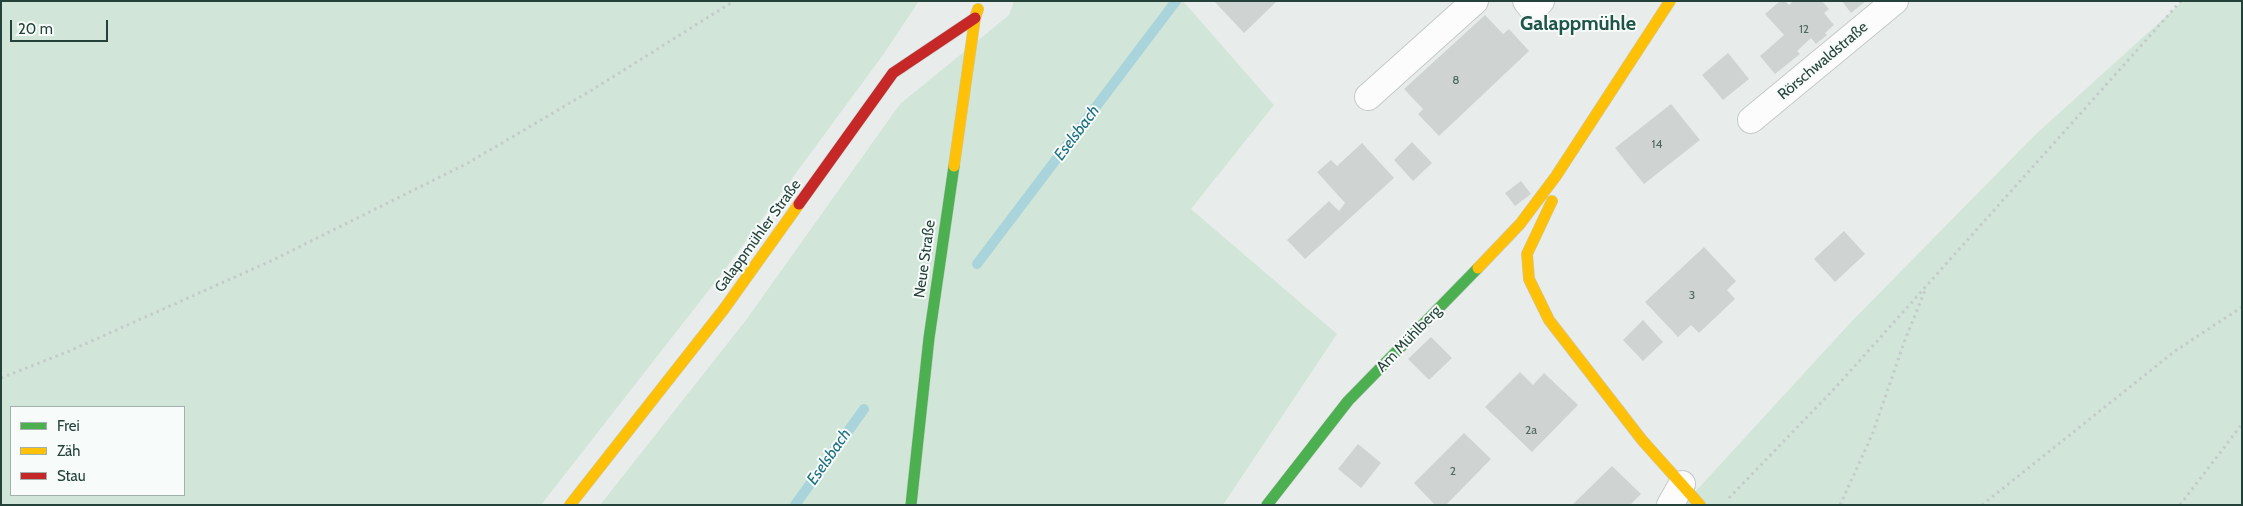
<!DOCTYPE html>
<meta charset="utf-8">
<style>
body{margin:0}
#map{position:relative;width:2243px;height:506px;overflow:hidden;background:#e8edeb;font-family:Cabin,sans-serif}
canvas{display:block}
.frame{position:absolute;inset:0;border:2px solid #24423a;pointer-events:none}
.legend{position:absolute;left:10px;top:406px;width:175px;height:90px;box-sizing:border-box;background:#f7fbf9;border:1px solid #a3b1ad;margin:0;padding:6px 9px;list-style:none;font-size:15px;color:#24423a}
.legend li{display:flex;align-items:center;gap:10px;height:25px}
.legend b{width:25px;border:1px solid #a3b1ad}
.scale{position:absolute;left:10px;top:20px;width:98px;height:22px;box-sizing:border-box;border:2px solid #24423a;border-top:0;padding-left:6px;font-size:15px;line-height:18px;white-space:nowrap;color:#24423a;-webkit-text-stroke:4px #f7fbf9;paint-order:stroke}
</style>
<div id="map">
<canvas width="2243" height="506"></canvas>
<div class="frame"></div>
<ul class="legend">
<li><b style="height:6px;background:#4caf50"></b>Frei</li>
<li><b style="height:6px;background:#ffc107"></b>Zäh</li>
<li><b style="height:6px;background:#c62828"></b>Stau</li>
</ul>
<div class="scale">20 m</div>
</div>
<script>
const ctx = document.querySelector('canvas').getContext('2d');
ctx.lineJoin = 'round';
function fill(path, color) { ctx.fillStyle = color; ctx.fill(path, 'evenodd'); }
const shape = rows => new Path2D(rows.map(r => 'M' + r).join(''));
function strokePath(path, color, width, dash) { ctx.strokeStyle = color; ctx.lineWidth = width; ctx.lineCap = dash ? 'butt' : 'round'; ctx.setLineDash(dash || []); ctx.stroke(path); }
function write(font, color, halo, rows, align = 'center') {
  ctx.font = font + ' Cabin,sans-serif'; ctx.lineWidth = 4; ctx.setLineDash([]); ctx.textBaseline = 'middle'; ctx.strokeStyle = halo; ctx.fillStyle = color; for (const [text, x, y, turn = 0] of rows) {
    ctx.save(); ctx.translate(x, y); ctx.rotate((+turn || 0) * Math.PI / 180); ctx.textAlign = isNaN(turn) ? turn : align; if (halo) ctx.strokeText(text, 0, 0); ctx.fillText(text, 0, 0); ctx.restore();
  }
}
const green = shape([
 [1,1,919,1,883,55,723,272,541,505,1,505],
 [11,407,184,407,184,495,11,495],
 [1014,1,1183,1,1274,105,1191,209,1337,334,1223,505,600,505,746,320,900,104,1009,15],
 [2183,1,2242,1,2242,505,1683,505,1851,322,2036,134]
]);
const stream = shape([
 [977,264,1176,1],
 [795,505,864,409]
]);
const building = shape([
 [1214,1,1277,1,1244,33],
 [1780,1,1785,1,1789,5,1793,1,1822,1,1829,9,1824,13,1834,25,1825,33,1827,35,1816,44,1811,38,1797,51,1800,54,1775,74,1760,56,1784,35,1765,14],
 [1842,1,1866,1,1851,13],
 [1485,15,1503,34,1509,29,1529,51,1439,136,1418,114,1423,109,1404,89],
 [1728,53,1749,79,1723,100,1702,75],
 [1671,104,1700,140,1644,184,1615,148],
 [1412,142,1432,163,1413,181,1394,160],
 [1362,143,1394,178,1305,259,1287,240,1329,201,1339,211,1345,203,1317,172,1331,160,1337,166],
 [1521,181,1531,194,1515,206,1505,193],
 [1844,231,1865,254,1835,282,1814,259],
 [1704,247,1736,281,1727,290,1735,299,1699,333,1691,325,1678,337,1645,302],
 [1643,320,1663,342,1643,361,1623,340],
 [1431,337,1452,358,1429,380,1408,359],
 [1520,372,1533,385,1544,373,1578,405,1532,452,1485,407],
 [1464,433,1491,459,1446,505,1435,505,1414,483],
 [1358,444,1381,463,1361,488,1338,469],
 [1612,466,1641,494,1630,505,1572,505]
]);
const path = shape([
 [1,378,67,352,273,260,468,163,592,90,734,1],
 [1729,498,1836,387,2181,1],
 [1840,505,1872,435,1905,340,1926,288],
 [1982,505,2175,351,2242,307],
 [2180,505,2242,424]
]);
const street = shape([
 [1526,1,1533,10,1541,1],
 [1368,97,1475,1],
 [1751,120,1895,1],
 [1670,505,1682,484]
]);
const fast = shape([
 [911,505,929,338,954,166],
 [1267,505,1348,401,1478,268]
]);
const slow = shape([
 [954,166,975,18,978,9],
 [1552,201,1527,254,1529,279,1549,320,1642,440,1700,505],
 [1478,268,1520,224,1556,176,1670,1],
 [570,505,724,309,799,204]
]);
const jam = shape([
 [799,204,893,73,975,18]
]);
const numberNames = [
 ["12",1804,29],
 ["8",1456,80],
 ["14",1657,144],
 ["3",1692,295],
 ["2a",1531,430],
 ["2",1453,471]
];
const streetNames = [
 ["Rörschwaldstraße",1823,61,-40],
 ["Galappmühler Straße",758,236,-54],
 ["Neue Straße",925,259,-82],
 ["Am Mühlberg",1409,339,-46]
];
const waterNames = [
 ["Eselsbach",1077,133,-53],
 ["Eselsbach",829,457,-55]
];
const districtNames = [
 ["Galappmühle",1578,24]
];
fill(green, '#d1e6d8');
strokePath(stream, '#a9d4db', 10);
fill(building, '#cfd4d2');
strokePath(street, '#c5cac8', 28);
strokePath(fast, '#c3cbc8', 12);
strokePath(slow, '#c3cbc8', 12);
strokePath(jam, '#c3cbc8', 12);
strokePath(path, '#c3ccca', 3, [2.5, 4]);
strokePath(street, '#fcfcfc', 26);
strokePath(fast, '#4caf50', 11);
strokePath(slow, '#ffc107', 11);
strokePath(jam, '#c62828', 11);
write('12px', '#506761', null, numberNames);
write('15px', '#24423a', '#f7fbf9', streetNames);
write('italic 16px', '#1c6f80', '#f7fbf9', waterNames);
write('bold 20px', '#1f5548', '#f7fbf9', districtNames);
</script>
